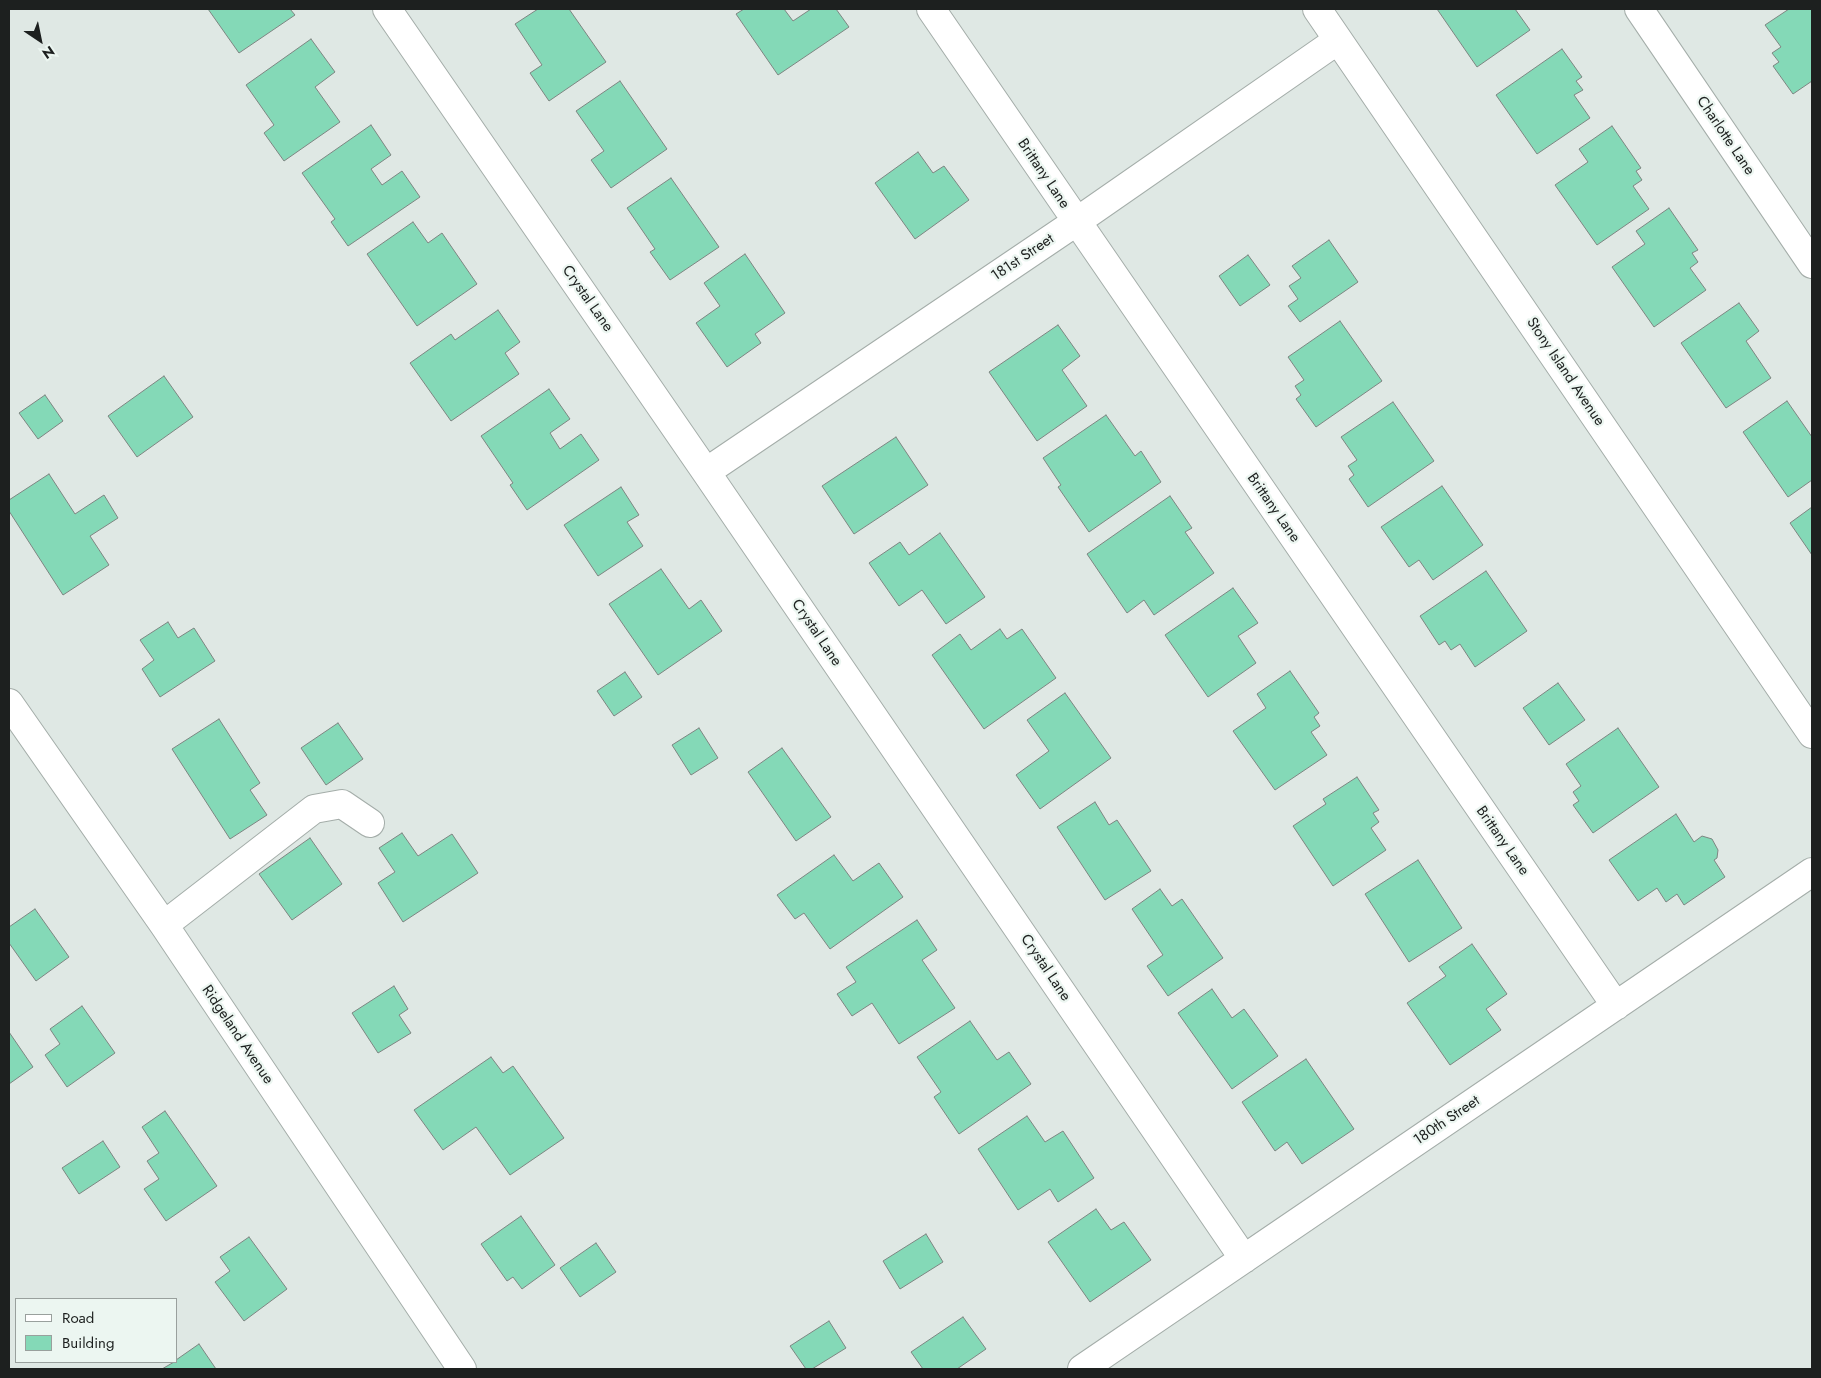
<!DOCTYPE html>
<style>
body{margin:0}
#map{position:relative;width:1821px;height:1378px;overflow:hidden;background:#dfe8e4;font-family:Jost,sans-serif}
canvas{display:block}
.frame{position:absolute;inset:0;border:10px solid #1d201f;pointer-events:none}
.legend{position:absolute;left:15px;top:1298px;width:162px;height:65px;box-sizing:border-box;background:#ecf6f1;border:1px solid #99a09d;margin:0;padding:6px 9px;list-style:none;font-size:15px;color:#1d201f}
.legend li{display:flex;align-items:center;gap:10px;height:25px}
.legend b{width:25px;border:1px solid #99a09d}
.north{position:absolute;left:15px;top:15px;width:50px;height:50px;-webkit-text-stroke:4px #ecf6f1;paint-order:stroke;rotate:146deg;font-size:14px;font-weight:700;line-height:20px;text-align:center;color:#1d201f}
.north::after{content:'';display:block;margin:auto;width:18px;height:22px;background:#1d201f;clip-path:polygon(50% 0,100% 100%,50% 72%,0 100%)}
</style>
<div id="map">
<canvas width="1821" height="1378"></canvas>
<div class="frame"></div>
<ul class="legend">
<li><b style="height:6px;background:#fff"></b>Road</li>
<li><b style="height:14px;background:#84d9b7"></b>Building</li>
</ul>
<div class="north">N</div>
</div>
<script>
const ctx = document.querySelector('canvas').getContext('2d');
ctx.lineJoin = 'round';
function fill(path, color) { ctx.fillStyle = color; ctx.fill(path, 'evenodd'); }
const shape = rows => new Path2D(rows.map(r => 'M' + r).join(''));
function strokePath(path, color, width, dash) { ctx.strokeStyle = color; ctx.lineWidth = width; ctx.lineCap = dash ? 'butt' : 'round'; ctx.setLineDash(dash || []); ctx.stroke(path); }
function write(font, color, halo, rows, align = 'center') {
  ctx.font = font + ' Jost,sans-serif'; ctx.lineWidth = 4.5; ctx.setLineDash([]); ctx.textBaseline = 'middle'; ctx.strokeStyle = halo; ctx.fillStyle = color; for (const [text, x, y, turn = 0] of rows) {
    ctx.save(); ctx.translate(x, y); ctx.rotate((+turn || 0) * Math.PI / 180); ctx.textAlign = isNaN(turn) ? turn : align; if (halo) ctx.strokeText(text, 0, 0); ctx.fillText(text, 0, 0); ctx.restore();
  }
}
const building = shape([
 [208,9,290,9,295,15,239,53,208,9],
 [538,9,569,9,606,62,549,101,530,73,542,65,515,24,538,9],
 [744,9,784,9,793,21,811,9,836,9,849,27,778,75,736,14,744,9],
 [1437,9,1515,9,1530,30,1477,67,1437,9],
 [1789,9,1812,9,1812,81,1793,94,1773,66,1779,62,1772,53,1781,47,1765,25,1789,9],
 [311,39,335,72,315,87,340,122,284,161,264,133,274,125,246,85,311,39],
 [1562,49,1582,77,1576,81,1583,90,1574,95,1590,118,1537,154,1496,95,1562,49],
 [620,81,667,149,611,188,591,160,604,151,576,111,620,81],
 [371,125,391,155,371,169,382,185,402,171,420,197,348,246,331,222,335,219,302,173,371,125],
 [1612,126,1641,168,1636,171,1642,180,1633,186,1649,209,1597,245,1555,185,1588,162,1579,149,1612,126],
 [918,152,933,173,944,166,969,200,915,239,875,183,918,152],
 [671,178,719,247,670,280,650,252,655,249,627,208,671,178],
 [1669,208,1698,250,1692,253,1698,262,1690,268,1706,290,1654,327,1612,267,1645,244,1636,231,1669,208],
 [413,222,428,243,442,233,477,284,417,326,367,254,413,222],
 [1329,240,1358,282,1300,322,1288,306,1298,299,1289,286,1301,278,1292,266,1329,240],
 [745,254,785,313,755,334,761,343,727,367,696,323,720,306,704,283,745,254],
 [1248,255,1270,285,1240,306,1219,276,1248,255],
 [1739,303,1759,331,1746,341,1771,378,1726,408,1681,343,1739,303],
 [498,310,520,342,505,353,519,374,451,421,410,363,451,334,455,340,498,310],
 [1340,321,1382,381,1316,427,1296,399,1301,395,1295,386,1304,380,1288,357,1340,321],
 [1058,325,1080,356,1062,370,1087,406,1037,441,989,372,1058,325],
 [164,376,193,417,137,457,108,416,164,376],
 [549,389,570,419,550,433,560,449,581,434,599,460,527,510,510,485,513,483,481,436,549,389],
 [45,395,63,421,38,439,19,413,45,395],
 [1787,401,1812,437,1812,480,1788,497,1743,432,1787,401],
 [1393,402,1434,461,1368,507,1349,479,1354,475,1348,466,1357,460,1341,437,1393,402],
 [1106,415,1135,456,1141,451,1161,482,1089,532,1058,487,1061,485,1043,458,1106,415],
 [896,437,928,485,854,534,822,486,896,437],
 [49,474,75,514,104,495,118,518,90,536,109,565,63,595,9,511,9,500,49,474],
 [1442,486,1483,545,1433,580,1419,560,1409,567,1381,527,1442,486],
 [621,487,639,515,627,522,643,546,598,576,564,525,621,487],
 [1170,496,1192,528,1185,532,1214,573,1154,615,1144,600,1127,613,1087,554,1170,496],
 [1812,507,1812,555,1790,523,1812,507],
 [940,533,985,597,946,624,922,590,899,606,869,563,900,542,909,555,940,533],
 [661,569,689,609,701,600,722,631,658,675,609,604,661,569],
 [1486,571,1527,631,1475,667,1460,644,1451,650,1445,641,1439,645,1420,616,1486,571],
 [1233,588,1258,623,1238,636,1256,663,1208,697,1165,635,1233,588],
 [168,622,178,638,194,628,215,661,160,697,142,669,154,660,140,640,168,622],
 [1000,629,1007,639,1022,629,1056,678,984,729,932,655,960,634,971,650,1000,629],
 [1290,671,1319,713,1314,717,1320,726,1311,732,1327,755,1275,790,1233,731,1266,708,1257,694,1290,671],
 [625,672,642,697,614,716,597,691,625,672],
 [1558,683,1585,720,1549,745,1523,708,1558,683],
 [1065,693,1111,758,1040,809,1016,775,1049,751,1027,720,1065,693],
 [219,719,260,783,250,790,267,815,230,839,172,749,219,719],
 [338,723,363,759,326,785,301,748,338,723],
 [699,728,718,758,691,775,672,745,699,728],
 [1618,728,1659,787,1593,833,1573,805,1579,801,1573,792,1581,786,1566,764,1618,728],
 [782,748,831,817,796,841,748,772,782,748],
 [1357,777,1379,810,1373,813,1379,822,1371,828,1386,850,1333,886,1293,826,1326,804,1323,799,1357,777],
 [1095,802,1109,825,1117,820,1151,871,1105,900,1057,827,1095,802],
 [1676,814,1694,842,1702,836,1712,839,1718,850,1717,858,1714,860,1725,877,1684,905,1677,894,1666,902,1657,888,1638,901,1609,860,1676,814],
 [402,833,418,856,452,834,478,873,403,922,378,883,395,872,379,848,402,833],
 [310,838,342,884,292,920,259,874,310,838],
 [834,855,853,881,879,863,903,897,830,949,804,913,795,919,777,895,834,855],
 [1418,860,1462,928,1409,962,1365,894,1418,860],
 [1160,889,1172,906,1182,899,1223,958,1168,996,1147,966,1163,955,1132,909,1160,889],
 [35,909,69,957,36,981,9,943,9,927,35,909],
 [917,920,937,950,922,960,955,1008,899,1044,872,1003,852,1016,837,994,856,982,846,967,917,920],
 [1472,944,1507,994,1486,1009,1501,1030,1450,1065,1407,1003,1446,976,1439,967,1472,944],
 [394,986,408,1009,399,1015,411,1033,378,1053,352,1013,394,986],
 [1212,989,1232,1018,1244,1009,1278,1056,1232,1089,1178,1013,1212,989],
 [82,1006,115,1053,67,1087,45,1055,60,1044,50,1029,82,1006],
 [970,1021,997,1060,1009,1052,1031,1084,959,1134,934,1097,941,1092,917,1057,970,1021],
 [9,1032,33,1067,9,1084,9,1032],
 [491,1057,503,1073,513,1066,564,1138,510,1175,476,1127,443,1150,414,1110,491,1057],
 [1306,1059,1354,1129,1302,1164,1287,1142,1275,1151,1242,1102,1306,1059],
 [165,1111,217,1186,166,1221,144,1189,159,1179,147,1161,159,1153,142,1127,165,1111],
 [1027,1116,1045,1142,1063,1131,1094,1178,1058,1202,1050,1189,1018,1210,978,1149,1027,1116],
 [103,1141,120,1167,79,1194,62,1168,103,1141],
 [1096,1209,1111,1230,1124,1222,1151,1260,1090,1302,1048,1242,1096,1209],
 [521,1216,555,1265,522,1289,513,1277,507,1281,481,1244,521,1216],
 [926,1234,943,1262,900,1289,883,1261,926,1234],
 [249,1237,287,1289,244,1321,215,1282,230,1271,220,1257,249,1237],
 [596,1243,616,1272,580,1297,560,1268,596,1243],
 [963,1317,986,1349,957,1369,923,1369,911,1352,963,1317],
 [829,1321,846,1348,812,1369,806,1369,790,1346,829,1321],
 [199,1344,216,1369,162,1369,174,1362,176,1362,176,1360,199,1344]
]);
const minor = shape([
 [387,9,706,472,1244,1259],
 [931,9,1616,1006],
 [1317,9,1812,734],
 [1639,9,1812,264],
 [706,472,1076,222,1338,40],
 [9,703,164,925,462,1369],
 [164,925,314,809,342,804,370,823],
 [1082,1369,1812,872]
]);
const streetNames = [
 ["Charlotte Lane",1725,136,56],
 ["Brittany Lane",1043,174,56],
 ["181st Street",1023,258,-34],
 ["Crystal Lane",587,299,55],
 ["Stony Island Avenue",1565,372,56],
 ["Brittany Lane",1273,508,55],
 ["Crystal Lane",816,633,56],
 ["Brittany Lane",1502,841,55],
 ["Crystal Lane",1045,968,56],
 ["Ridgeland Avenue",237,1035,56],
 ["180th Street",1447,1121,-34]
];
fill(building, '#84d9b7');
strokePath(building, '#7d8581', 1);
strokePath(minor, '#a4ada9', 30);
strokePath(minor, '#fff', 28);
write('15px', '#1d201f', '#ecf6f1', streetNames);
</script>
